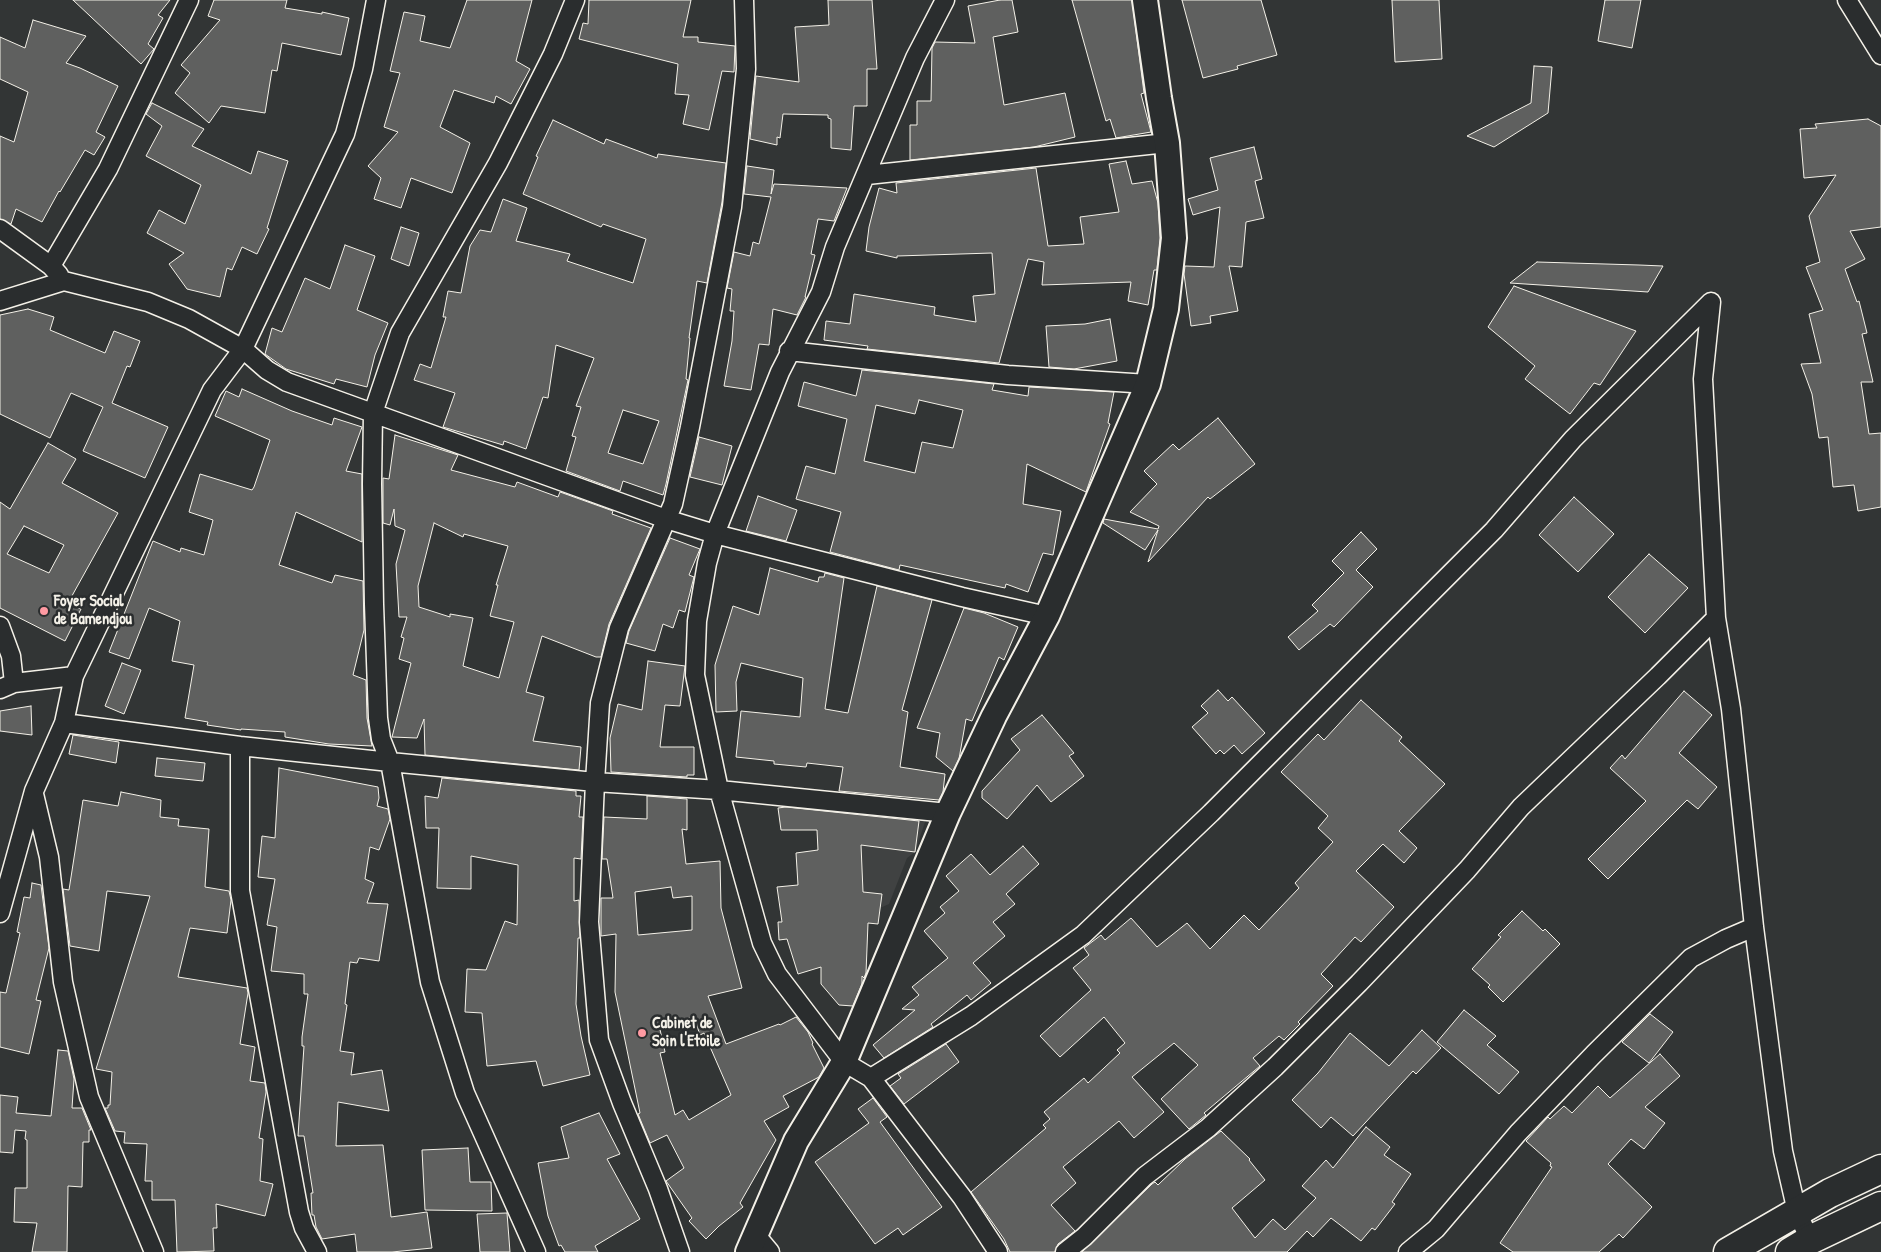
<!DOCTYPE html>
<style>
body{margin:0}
canvas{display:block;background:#323535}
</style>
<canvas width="1881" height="1252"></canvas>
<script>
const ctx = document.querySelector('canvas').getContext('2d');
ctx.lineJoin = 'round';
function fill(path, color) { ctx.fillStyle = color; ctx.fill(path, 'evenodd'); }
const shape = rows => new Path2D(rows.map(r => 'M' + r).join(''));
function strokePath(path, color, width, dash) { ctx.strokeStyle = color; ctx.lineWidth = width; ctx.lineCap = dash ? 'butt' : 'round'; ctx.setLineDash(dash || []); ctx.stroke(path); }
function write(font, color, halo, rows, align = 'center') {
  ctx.font = font + ' "Patrick Hand",sans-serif'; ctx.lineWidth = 5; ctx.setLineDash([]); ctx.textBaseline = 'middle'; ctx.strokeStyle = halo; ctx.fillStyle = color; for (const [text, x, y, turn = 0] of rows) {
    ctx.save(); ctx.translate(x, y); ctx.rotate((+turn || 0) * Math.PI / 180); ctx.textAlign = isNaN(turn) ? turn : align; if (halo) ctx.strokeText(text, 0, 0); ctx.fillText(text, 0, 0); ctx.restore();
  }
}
const built = shape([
 [828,809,926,819,915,852,907,858,889,904,882,907,865,905,833,906]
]);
const building = shape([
 [73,0,170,0,158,15,163,18,148,44,154,49,141,64,73,0],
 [214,0,287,0,285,8,322,14,322,12,349,18,341,55,282,43,277,71,272,70,265,113,221,106,209,123,175,93,190,73,181,65,220,20,208,16,214,0],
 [467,0,532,0,516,61,530,69,511,104,496,96,494,103,454,90,440,127,470,143,452,193,411,178,401,208,374,199,381,178,368,166,398,132,384,127,400,73,390,71,404,12,425,16,420,41,450,48,467,0],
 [589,0,691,0,683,37,698,37,698,42,735,46,734,72,722,71,709,130,683,124,689,95,675,94,678,64,579,39,583,23,588,24,589,0],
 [828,0,872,0,877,69,867,69,867,106,854,106,851,150,831,148,831,119,828,118,828,115,783,114,780,138,777,137,777,145,750,139,756,76,799,82,795,27,829,25,828,0],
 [1000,0,1012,0,1018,32,993,37,1004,105,1065,93,1075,137,1034,147,910,160,910,125,917,125,917,101,931,101,932,48,935,42,975,43,968,6,1000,0],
 [1072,0,1132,0,1144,93,1141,94,1151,132,1116,138,1110,119,1106,121,1072,0],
 [1182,0,1261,0,1277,55,1237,66,1238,69,1203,78,1182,0],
 [1392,0,1439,0,1442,59,1395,62,1392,0],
 [1605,0,1641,0,1632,48,1598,41,1605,0],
 [33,20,86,36,66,63,80,68,118,86,96,132,105,137,94,155,85,150,60,192,59,191,42,222,16,209,11,224,0,219,0,136,14,142,28,92,0,79,0,37,25,48,33,20],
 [1534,66,1552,67,1548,113,1494,147,1467,136,1531,103,1534,66],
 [152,103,204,129,192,146,251,174,258,151,288,161,267,228,269,229,257,254,242,247,232,270,227,268,220,297,187,289,169,264,184,253,147,233,159,210,185,224,201,185,146,156,162,126,146,114,152,103],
 [1868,119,1881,126,1881,227,1850,231,1865,259,1845,269,1857,302,1859,301,1867,333,1862,334,1873,382,1861,382,1869,434,1881,433,1881,507,1858,511,1854,485,1833,487,1828,437,1819,438,1812,394,1801,364,1821,363,1809,314,1823,310,1806,267,1820,262,1809,216,1836,175,1804,178,1800,129,1817,128,1815,124,1868,119],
 [553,120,604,144,606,139,657,158,658,154,726,163,722,202,707,283,697,281,689,338,690,338,686,379,688,380,666,484,663,495,623,481,620,491,566,471,576,437,572,436,581,407,576,406,594,358,556,345,548,398,543,397,526,449,504,441,503,445,443,427,455,393,414,380,420,364,431,368,446,317,443,317,448,291,461,293,470,246,480,230,491,232,503,199,527,208,516,241,570,254,567,261,633,283,646,239,603,224,601,227,523,194,538,157,536,156,553,120],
 [623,410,659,421,643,464,608,453,623,410],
 [1254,147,1262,179,1255,181,1264,218,1246,222,1242,267,1229,266,1238,311,1210,316,1211,323,1191,326,1184,274,1185,266,1214,267,1220,207,1193,215,1188,199,1218,190,1210,158,1254,147],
 [1126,161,1132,184,1152,181,1158,203,1160,238,1157,270,1154,270,1148,305,1128,301,1131,282,1042,285,1044,262,1028,259,999,363,867,349,868,346,824,340,826,321,850,324,854,294,935,307,934,315,976,322,973,296,995,294,992,253,897,256,897,258,866,251,869,227,879,188,897,193,896,183,1036,168,1048,246,1084,244,1080,217,1119,212,1109,164,1126,161],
 [747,166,774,170,771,194,774,184,847,188,834,221,818,219,811,254,815,255,805,297,806,297,797,315,773,309,769,345,759,344,751,390,724,386,732,341,734,311,730,311,732,289,727,288,734,252,750,256,753,242,759,244,771,197,744,194,747,166],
 [401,227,419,233,409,266,391,259,401,227],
 [345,245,375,256,357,310,388,323,375,355,367,387,336,379,334,384,286,369,265,354,272,328,282,332,305,278,330,289,345,245],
 [1537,262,1639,265,1663,266,1648,292,1510,283,1537,262],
 [1514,286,1636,331,1600,385,1594,383,1570,414,1525,379,1535,366,1488,327,1514,286],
 [28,309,54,317,50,330,105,353,114,331,140,341,130,367,127,366,112,403,168,427,145,478,83,451,103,407,71,393,50,438,0,414,0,315,28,309],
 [1110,319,1117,361,1074,369,1049,367,1046,326,1085,324,1110,319],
 [862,370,994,384,992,390,1028,396,1029,387,1114,392,1108,423,1110,424,1086,492,1027,464,1023,504,1061,511,1053,555,1043,553,1028,592,1006,584,1005,588,900,565,899,570,830,552,841,512,796,499,806,466,835,474,847,419,798,406,804,382,856,396,862,370],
 [919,400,963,410,953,448,922,442,915,473,864,461,876,405,915,414,919,400],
 [242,389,292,411,332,425,334,418,362,427,346,471,362,474,362,542,296,512,279,565,332,583,335,575,363,581,364,630,353,675,366,680,367,718,372,746,329,744,285,737,285,732,241,729,241,730,207,725,208,722,185,718,194,665,172,661,180,621,149,608,129,659,109,652,153,541,180,552,181,548,204,555,213,520,189,512,200,474,252,490,254,487,270,440,215,416,226,391,239,397,242,389],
 [1218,418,1255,464,1210,499,1208,497,1148,562,1158,530,1145,550,1103,523,1104,519,1158,529,1159,526,1130,512,1157,484,1144,471,1173,444,1179,450,1218,418],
 [395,435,458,455,451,470,515,487,517,482,558,497,560,492,613,511,612,514,651,528,609,624,601,657,596,657,542,636,526,692,544,697,533,741,581,747,579,770,425,755,424,719,417,738,392,737,411,663,399,659,404,638,401,637,407,617,399,617,396,564,405,530,395,526,394,509,390,525,383,523,383,478,389,479,395,435],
 [434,523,463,537,464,534,508,546,496,585,498,585,490,616,514,622,499,678,463,666,473,618,450,614,450,617,419,607,418,586,434,523],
 [699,437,732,446,722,485,690,477,699,437],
 [48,443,76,459,62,483,118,513,68,603,81,609,65,641,0,608,0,502,10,509,48,443],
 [24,526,64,545,49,573,7,554,24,526],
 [758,496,797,510,786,541,746,531,758,496],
 [1574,497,1614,534,1578,572,1539,535,1574,497],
 [1361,532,1377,549,1356,570,1373,587,1334,627,1330,624,1299,650,1288,637,1318,611,1312,605,1344,573,1332,561,1361,532],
 [670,538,700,549,689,575,694,577,685,612,679,610,673,628,663,624,655,651,626,643,629,631,670,538],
 [1649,554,1688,588,1645,633,1608,597,1649,554],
 [770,568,818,582,819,577,824,577,825,573,844,578,825,709,848,713,877,586,932,600,902,710,908,712,900,767,945,774,943,792,939,800,839,791,843,767,807,763,806,767,774,764,774,761,736,757,741,711,800,717,803,678,741,663,736,682,737,711,716,712,715,665,733,606,759,615,770,568],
 [964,608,984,613,1018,627,1004,660,999,657,972,721,966,719,959,759,953,771,936,757,940,733,917,728,964,608],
 [648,661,685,666,680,706,665,705,660,747,694,747,694,775,687,775,687,777,611,772,610,738,618,704,642,710,648,661],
 [122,663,141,670,124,714,105,706,122,663],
 [1218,690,1228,701,1232,697,1265,733,1242,754,1234,745,1224,754,1220,750,1216,754,1192,727,1208,713,1201,706,1218,690],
 [1684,691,1712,715,1679,753,1717,787,1698,809,1687,800,1608,879,1588,859,1646,801,1610,768,1622,755,1625,759,1684,691],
 [1361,700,1402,737,1399,741,1445,784,1399,831,1417,848,1404,863,1383,844,1356,871,1394,907,1361,942,1355,937,1321,974,1333,986,1298,1022,1300,1024,1284,1040,1279,1036,1253,1058,1260,1066,1204,1113,1206,1115,1189,1129,1161,1099,1198,1065,1174,1043,1132,1077,1164,1112,1134,1138,1119,1121,1063,1167,1076,1183,1051,1205,1075,1231,1058,1244,1055,1252,1010,1252,1004,1239,971,1192,1046,1128,1043,1125,1050,1119,1044,1112,1084,1078,1088,1083,1120,1053,1117,1050,1125,1043,1104,1017,1060,1057,1040,1036,1091,990,1073,968,1089,955,1084,948,1101,935,1105,940,1131,918,1157,947,1187,923,1210,949,1244,915,1259,930,1299,888,1295,883,1333,842,1318,828,1328,816,1281,772,1318,734,1324,740,1361,700],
 [31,706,32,735,0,731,0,711,31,706],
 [1042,715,1074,753,1069,756,1084,776,1051,802,1037,785,1007,819,982,798,982,791,1020,750,1011,739,1042,715],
 [73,735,119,742,116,763,69,754,73,735],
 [157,758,205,763,203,781,155,776,157,758],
 [279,768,378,787,379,798,377,806,388,809,390,819,379,850,370,847,365,879,374,883,367,903,388,904,379,961,359,958,357,963,350,962,345,1004,347,1005,340,1051,354,1053,351,1075,382,1070,389,1111,338,1102,336,1146,383,1145,391,1217,427,1212,432,1248,392,1252,357,1252,355,1234,322,1239,316,1227,314,1215,312,1215,311,1193,313,1193,304,1136,298,1136,304,1046,302,1046,302,1037,308,994,304,994,304,974,271,971,277,927,267,925,275,879,258,877,262,836,275,838,279,768],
 [442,778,576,791,576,796,581,796,579,817,583,817,581,859,574,858,574,901,579,900,580,938,578,938,576,1004,581,1036,590,1075,543,1086,536,1061,487,1066,482,1013,465,1012,467,969,486,970,505,921,517,925,518,865,471,856,471,889,437,888,439,828,426,828,425,796,438,798,442,778],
 [121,792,161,800,160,817,179,819,178,826,209,829,205,887,229,891,231,900,227,933,190,928,178,977,247,988,248,993,240,1044,255,1047,250,1081,265,1083,266,1092,259,1138,263,1139,260,1181,273,1184,265,1216,216,1204,217,1228,213,1228,214,1251,177,1252,175,1200,152,1200,152,1181,145,1181,147,1144,124,1143,125,1132,115,1131,105,1108,108,1108,108,1105,110,1105,112,1072,96,1069,150,896,107,891,99,951,70,946,63,889,69,890,83,800,118,806,121,792],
 [647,796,687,799,687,830,682,829,686,864,720,861,721,908,742,988,708,996,726,1044,779,1024,780,1025,796,1017,808,1032,813,1043,812,1044,824,1068,819,1077,783,1096,789,1107,764,1121,776,1140,740,1203,743,1207,719,1226,706,1239,689,1221,692,1218,666,1181,684,1168,667,1135,650,1143,638,1114,640,1113,615,992,616,934,601,936,601,898,613,898,607,859,602,859,604,817,647,819,647,796],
 [671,887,673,898,692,896,692,930,638,935,635,892,671,887],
 [694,1017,700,1035,704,1033,731,1095,689,1120,683,1110,675,1115,660,1053,665,1052,659,1025,694,1017],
 [786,807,919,821,915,852,861,845,863,892,882,894,878,924,868,923,866,973,864,978,862,976,862,984,853,1006,839,1005,821,984,821,967,798,974,787,939,779,940,778,922,782,922,777,887,798,885,796,853,818,850,817,830,781,830,778,808,786,807],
 [1023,846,1039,864,1006,894,1015,904,993,922,1005,936,973,963,991,983,971,1000,967,995,931,1024,933,1027,884,1058,873,1045,915,1010,902,1009,919,995,912,987,948,958,924,931,945,913,940,907,959,891,946,876,971,854,990,875,1023,846],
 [32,883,41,885,49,948,36,1000,41,1001,29,1054,0,1047,0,992,6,993,20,933,17,932,24,897,30,898,32,883],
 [1522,911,1543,931,1545,929,1560,944,1503,1002,1488,987,1490,985,1472,969,1501,937,1498,935,1522,911],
 [1464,1010,1496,1036,1487,1045,1519,1072,1499,1094,1437,1042,1464,1010],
 [1650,1014,1673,1032,1649,1063,1622,1042,1650,1014],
 [1422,1030,1441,1048,1416,1074,1413,1071,1353,1136,1331,1117,1321,1128,1292,1100,1318,1073,1350,1033,1389,1066,1422,1030],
 [946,1044,959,1062,904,1104,890,1086,901,1078,898,1074,946,1044],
 [58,1050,68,1051,74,1079,72,1108,82,1108,91,1130,89,1130,89,1142,83,1142,82,1187,68,1186,67,1252,32,1252,37,1223,14,1222,15,1188,27,1188,27,1140,25,1139,26,1131,15,1130,13,1153,0,1152,0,1095,18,1097,16,1113,51,1116,58,1050],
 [1660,1054,1680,1076,1645,1107,1665,1123,1644,1149,1631,1139,1608,1164,1652,1207,1623,1238,1619,1234,1599,1252,1513,1252,1500,1243,1552,1167,1550,1166,1551,1163,1526,1141,1548,1117,1550,1119,1564,1106,1572,1113,1598,1086,1610,1098,1660,1054],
 [873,1098,887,1117,880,1122,942,1207,903,1235,898,1228,875,1244,815,1162,869,1123,858,1109,873,1098],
 [599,1113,620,1154,607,1159,640,1219,595,1246,598,1252,565,1252,561,1245,559,1246,548,1216,538,1163,569,1158,561,1127,599,1113],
 [1366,1127,1390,1147,1384,1155,1411,1174,1392,1202,1395,1204,1375,1230,1372,1228,1361,1241,1331,1218,1313,1237,1307,1231,1287,1252,1082,1252,1152,1184,1155,1182,1158,1185,1185,1159,1221,1131,1250,1159,1249,1160,1265,1180,1232,1208,1255,1238,1273,1219,1285,1230,1316,1198,1302,1186,1326,1160,1333,1168,1366,1127],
 [468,1148,470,1182,491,1182,492,1211,425,1210,422,1150,468,1148],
 [507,1213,510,1252,480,1252,477,1214,507,1213]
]);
const street = shape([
 [945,0,915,58,835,247,821,292,780,372,715,534,707,563,697,621,695,675,719,790,762,943,777,974,844,1062,871,1078,962,1197,998,1252],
 [1847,0,1881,55],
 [867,175,1167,143],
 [0,229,51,266,59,275],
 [51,266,108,169,189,0],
 [0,301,64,281,148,302,189,319,243,349,267,370,287,382,666,519,715,534,962,597,1047,616],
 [789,351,1008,375,1148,384],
 [0,626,11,656,14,683],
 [0,689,14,683,74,676],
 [64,723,240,746,390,762,595,782,719,790,948,813],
 [240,746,240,891,299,1212,304,1228,317,1252],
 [34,794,49,857,63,982,89,1097,154,1252],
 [0,913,34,791,64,723,74,676,212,390,243,349,345,134,363,69,376,0],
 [871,1078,971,1016,1083,935,1211,813,1494,530,1573,439,1711,302,1703,379,1716,618,1731,709,1754,927,1783,1151,1797,1212,1810,1240],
 [755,1234,770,1252],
 [536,1252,465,1093,430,982,390,762,381,739,378,718,374,604,372,484,373,413,400,333,498,163,553,54,575,0],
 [680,1252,658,1189,622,1103,599,1040,589,922,595,782,600,703,619,628,673,504,690,427,732,207,746,69,744,0],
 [1065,1252,1084,1237,1145,1176,1208,1128,1275,1067,1359,983,1467,870,1521,807,1658,676,1716,618],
 [1408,1252,1436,1229,1518,1133,1594,1054,1691,958,1726,939,1754,927]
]);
const secondary = shape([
 [748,1252,796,1141,844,1062,948,813,994,716,1047,616,1148,384,1166,309,1174,238,1167,143,1159,98,1145,0]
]);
const primary = shape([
 [1728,1252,1830,1193,1881,1169],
 [1790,1252,1810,1240,1881,1206]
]);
const markers = [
 [44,611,5,"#ff9aa2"],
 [642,1033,5,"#ff9aa2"]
];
const poiNames = [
 ["Foyer Social",54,602],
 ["de Bamendjou",54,620],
 ["Cabinet de",652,1024],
 ["Soin l'Etoile",652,1042]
];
fill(built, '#404242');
fill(building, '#5f605f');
strokePath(building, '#f4f1e8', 1);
strokePath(street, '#f4f1e8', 21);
strokePath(secondary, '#f4f1e8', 28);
strokePath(primary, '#f4f1e8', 31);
strokePath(street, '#2a2d2e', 18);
strokePath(secondary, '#2a2d2e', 24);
strokePath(primary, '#2a2d2e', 28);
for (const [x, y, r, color] of markers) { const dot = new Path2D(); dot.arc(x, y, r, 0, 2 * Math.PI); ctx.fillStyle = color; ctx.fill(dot); strokePath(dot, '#2a2d2e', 2); }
write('bold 16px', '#f4f1e8', '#2a2d2e', poiNames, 'left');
</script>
